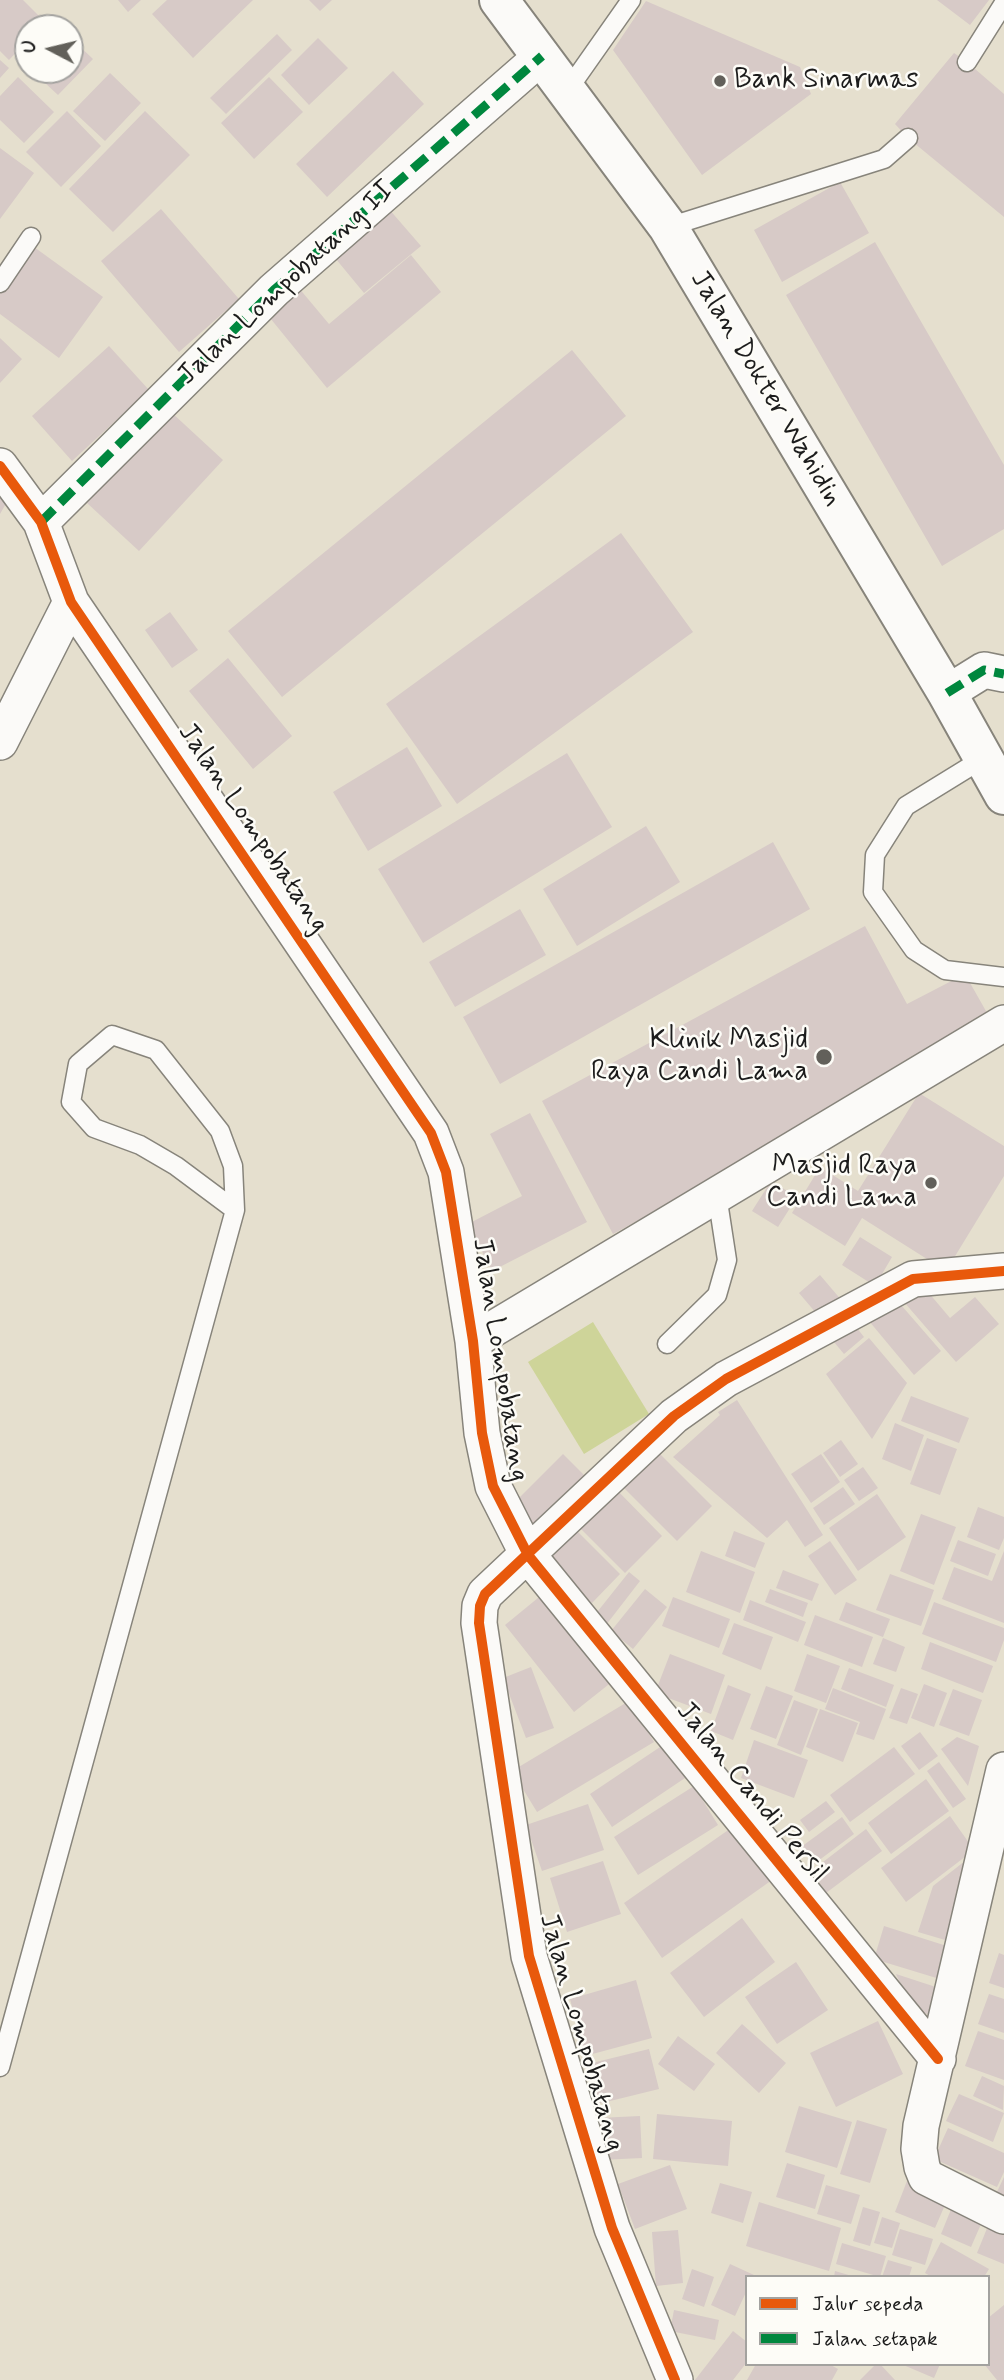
<!DOCTYPE html>
<style>
body{margin:0}
#map{position:relative;width:1004px;height:2380px;overflow:hidden;background:#e5dfce;font-family:Mynerve,sans-serif}
canvas{display:block}
.legend{position:absolute;left:745px;top:2275px;width:245px;height:91px;box-sizing:border-box;background:#fdfcf7;border:2px solid #a3a29f;margin:0;padding:9px 12px;list-style:none;font-size:21px;color:#1c1c1c}
.legend li{display:flex;align-items:center;gap:14px;height:35px}
.legend b{width:35px;border:2px solid #a3a29f}
.north{position:absolute;left:14px;top:14px;width:70px;height:70px;box-sizing:border-box;background:#fdfcf7;border:2px solid #a3a29f;border-radius:50%;rotate:277deg;font-size:19px;font-weight:700;line-height:28px;text-align:center;color:#1c1c1c}
.north::after{content:'';display:block;margin:auto;width:24px;height:32px;background:#62605a;clip-path:polygon(50% 0,100% 100%,50% 72%,0 100%)}
</style>
<div id="map">
<canvas width="1004" height="2380"></canvas>
<ul class="legend">
<li><b style="height:9px;background:#e8590c"></b>Jalur sepeda</li>
<li><b style="height:9px;background:#00873e"></b>Jalan setapak</li>
</ul>
<div class="north">U</div>
</div>
<script>
const ctx = document.querySelector('canvas').getContext('2d');
ctx.lineJoin = 'round';
function fill(path, color) { ctx.fillStyle = color; ctx.fill(path, 'evenodd'); }
const shape = rows => new Path2D(rows.map(r => 'M' + r).join(''));
function strokePath(path, color, width, dash) { ctx.strokeStyle = color; ctx.lineWidth = width; ctx.lineCap = dash ? 'butt' : 'round'; ctx.setLineDash(dash || []); ctx.stroke(path); }
function write(font, color, halo, rows, align = 'center') {
  ctx.font = font + ' Mynerve,sans-serif'; ctx.lineWidth = 5; ctx.setLineDash([]); ctx.textBaseline = 'middle'; ctx.strokeStyle = halo; ctx.fillStyle = color; for (const [text, x, y, turn = 0] of rows) {
    ctx.save(); ctx.translate(x, y); ctx.rotate((+turn || 0) * Math.PI / 180); ctx.textAlign = isNaN(turn) ? turn : align; if (halo) ctx.strokeText(text, 0, 0); ctx.fillText(text, 0, 0); ctx.restore();
  }
}
const green = shape([
 [593,1322,649,1414,584,1454,528,1362]
]);
const building = shape([
 [0,0,23,0,45,22,39,28,28,28,28,40,9,60,0,51],
 [118,0,141,0,128,12],
 [167,0,253,0,193,58,152,14],
 [309,0,332,0,320,11],
 [937,0,989,0,970,25],
 [646,1,800,67,811,94,702,175,613,50],
 [277,34,292,50,226,114,210,98],
 [70,37,93,59,58,95,31,70,70,70],
 [318,38,348,68,309,105,281,75],
 [954,53,967,62,1004,94,1004,217,908,138,895,124],
 [0,60,9,68,0,78],
 [393,71,424,104,327,197,296,164],
 [110,73,141,103,105,141,73,111],
 [18,77,54,112,24,143,0,120,0,96],
 [269,77,303,112,254,159,221,123],
 [67,111,101,146,61,187,26,152],
 [145,111,190,155,113,232,69,189],
 [0,148,34,173,0,219],
 [840,182,869,233,782,282,754,230],
 [382,201,421,246,364,293,326,247],
 [161,209,239,299,179,352,101,261],
 [875,242,1004,465,1004,529,942,566,786,295],
 [34,247,103,297,59,358,0,314,0,294],
 [411,255,441,292,327,388,266,313,298,287,329,324],
 [0,338,22,359,0,383],
 [109,346,149,390,72,461,32,416],
 [572,350,626,416,282,697,228,631],
 [171,412,223,460,139,551,87,503],
 [0,487,12,493,0,514],
 [621,533,693,632,457,804,386,704],
 [170,612,198,650,172,668,145,630],
 [228,658,292,736,253,769,189,691],
 [407,747,442,806,368,851,333,792],
 [567,753,612,827,423,943,378,869],
 [646,826,680,882,577,946,543,889],
 [773,842,810,909,500,1084,463,1017],
 [520,909,546,955,455,1007,429,962],
 [865,926,907,1004,965,974,995,1027,613,1234,542,1101],
 [919,1093,1004,1146,1004,1176,946,1271,862,1218,845,1246,792,1213,820,1167,858,1191],
 [530,1113,587,1222,492,1271,468,1224,522,1196,490,1134],
 [771,1181,797,1197,778,1227,752,1211],
 [860,1237,892,1257,875,1286,842,1265],
 [820,1275,843,1302,822,1320,799,1293],
 [923,1286,950,1318,975,1297,999,1324,956,1362,904,1302],
 [895,1298,941,1351,914,1375,869,1321],
 [849,1318,864,1337,844,1354,829,1336],
 [869,1338,907,1383,872,1439,826,1374],
 [911,1396,969,1418,959,1443,901,1421],
 [737,1400,823,1535,805,1547,787,1520,767,1538,673,1457,720,1415,718,1412],
 [895,1423,924,1435,911,1471,882,1459],
 [927,1438,957,1449,940,1495,910,1484],
 [841,1440,858,1464,840,1477,823,1453],
 [655,1449,712,1506,677,1541,620,1484],
 [563,1454,590,1481,541,1532,513,1504],
 [821,1454,840,1482,811,1503,791,1474],
 [863,1467,878,1488,859,1501,844,1480],
 [612,1485,662,1536,625,1573,575,1523],
 [843,1487,855,1504,824,1525,813,1508],
 [877,1494,906,1537,858,1571,829,1528],
 [978,1507,1004,1517,1004,1538,999,1550,967,1537],
 [921,1514,956,1527,934,1585,900,1571],
 [576,1530,620,1574,592,1603,548,1559],
 [734,1531,765,1543,755,1568,725,1556],
 [958,1540,996,1554,988,1576,950,1561],
 [830,1541,857,1580,835,1595,808,1556],
 [701,1551,755,1572,740,1613,686,1592],
 [1004,1551,1004,1623,942,1599,954,1567,992,1581],
 [783,1570,819,1584,812,1601,776,1588],
 [629,1572,640,1581,606,1625,594,1616],
 [890,1574,934,1590,921,1626,876,1610],
 [645,1589,667,1607,633,1649,611,1631],
 [770,1589,808,1603,803,1617,765,1602],
 [544,1593,613,1681,574,1712,505,1625],
 [673,1597,730,1619,719,1648,662,1626],
 [750,1600,806,1622,798,1642,743,1620],
 [846,1602,890,1619,883,1637,839,1620],
 [934,1602,1004,1628,1004,1640,996,1662,922,1634],
 [815,1615,873,1637,862,1667,804,1645],
 [734,1623,773,1637,761,1670,722,1654],
 [883,1638,905,1647,896,1672,873,1664],
 [930,1642,993,1666,983,1693,921,1669],
 [670,1654,725,1675,711,1714,655,1693],
 [807,1654,840,1666,826,1703,794,1691],
 [531,1667,554,1728,526,1738,503,1678],
 [849,1668,894,1685,886,1707,841,1689],
 [924,1684,947,1693,934,1727,911,1718],
 [728,1685,751,1694,733,1740,711,1731],
 [766,1686,793,1696,776,1739,750,1729],
 [833,1688,886,1709,874,1740,856,1734,860,1722,825,1709],
 [901,1688,918,1694,907,1724,889,1718],
 [953,1689,982,1700,969,1736,939,1725],
 [794,1700,818,1709,801,1755,777,1745],
 [629,1701,654,1742,537,1812,512,1771],
 [820,1709,858,1723,843,1762,806,1747],
 [920,1732,938,1756,919,1770,901,1746],
 [957,1737,979,1746,968,1786,941,1749],
 [754,1740,808,1760,794,1798,741,1778],
 [669,1741,691,1774,612,1827,590,1794],
 [894,1747,915,1774,850,1822,830,1795],
 [939,1762,966,1799,953,1808,927,1771],
 [926,1779,949,1811,891,1854,868,1823],
 [694,1786,718,1825,638,1875,614,1837],
 [826,1801,835,1812,809,1832,800,1820],
 [588,1804,604,1850,542,1871,526,1825],
 [950,1816,974,1850,906,1902,881,1868],
 [842,1817,854,1834,814,1864,801,1847],
 [734,1826,772,1880,662,1958,624,1903],
 [866,1829,882,1851,826,1893,810,1872],
 [979,1850,952,1942,918,1932,933,1886],
 [603,1861,621,1914,567,1932,550,1878],
 [742,1918,775,1962,704,2017,670,1973],
 [884,1926,953,1948,943,1980,874,1959],
 [999,1953,1004,1955,1004,1988,989,1983],
 [796,1962,828,2010,777,2044,745,1997],
 [896,1974,945,1990,936,2019,910,2005],
 [636,1980,652,2038,585,2056,570,1999],
 [989,1994,1004,1999,1004,2033,978,2024],
 [878,2021,903,2074,836,2107,810,2053],
 [742,2024,786,2063,759,2093,716,2053],
 [978,2031,1004,2040,1004,2080,965,2066],
 [678,2036,715,2064,694,2091,658,2064],
 [649,2049,659,2089,598,2104,588,2064],
 [982,2076,1004,2086,1003,2110,973,2096],
 [959,2094,1004,2113,993,2142,946,2121],
 [799,2106,852,2122,837,2168,785,2152],
 [657,2114,732,2121,728,2166,653,2159],
 [640,2116,642,2158,600,2160,598,2118],
 [857,2120,887,2129,870,2183,840,2174],
 [948,2128,1004,2153,1004,2172,997,2187,934,2159],
 [787,2163,825,2175,815,2209,776,2197],
 [670,2165,687,2209,635,2229,618,2184],
 [1004,2177,1004,2200,995,2196],
 [907,2181,948,2198,935,2228,895,2212],
 [720,2183,752,2192,743,2223,711,2213],
 [826,2185,860,2195,851,2224,817,2214],
 [759,2202,841,2228,829,2271,746,2246],
 [954,2202,985,2215,971,2247,941,2234],
 [863,2207,880,2212,870,2246,853,2241],
 [992,2216,1004,2221,1004,2264,977,2253],
 [882,2217,900,2223,892,2248,874,2243],
 [900,2229,933,2239,925,2265,892,2255],
 [678,2230,683,2283,656,2286,652,2232],
 [941,2242,989,2269,984,2277,932,2277,925,2273],
 [842,2243,886,2256,880,2277,836,2264],
 [888,2260,912,2267,909,2277,882,2277],
 [730,2264,754,2275,747,2277,747,2290,735,2316,711,2305],
 [692,2269,714,2277,704,2307,682,2299],
 [835,2271,852,2276,852,2277,834,2277],
 [1004,2305,1004,2380,997,2380,984,2364,988,2364,988,2318],
 [674,2310,719,2320,715,2340,670,2331],
 [733,2331,747,2342,747,2362,733,2380,695,2380],
 [756,2364,829,2364,838,2369,832,2380,747,2380],
 [876,2364,880,2364,895,2380,860,2380],
 [901,2364,940,2364,934,2378]
]);
const service = shape([
 [967,62,1004,3],
 [567,91,631,0],
 [668,227,884,159,908,138],
 [0,283,31,237],
 [984,758,906,806,875,855,873,892,914,950,945,970,1004,977],
 [667,1344,717,1295,727,1260,717,1195],
 [0,2067,235,1210,233,1166,220,1131,156,1050,112,1035,78,1064,71,1102,94,1128,140,1145,176,1166,235,1210]
]);
const minor = shape([
 [0,466,41,522,71,602,431,1133,446,1172,473,1341,482,1433,493,1486,528,1555,938,2059],
 [41,522,274,290,542,56],
 [947,693,984,670,1004,674],
 [0,742,71,602],
 [473,1341,1004,1023],
 [1004,1770,921,2126,919,2149,922,2167,926,2177,1004,2216],
 [675,2380,612,2228,529,1956,479,1623,480,1606,485,1594,674,1416,726,1379,913,1279,1004,1271]
]);
const trunk = shape([
 [499,0,668,227,947,693,1004,795]
]);
const quiet = shape([
 [41,522,274,290,542,56],
 [947,693,984,670,1004,674]
]);
const cycleway = shape([
 [0,466,41,522,71,602,431,1133,446,1172,473,1341,482,1433,493,1486,528,1555,938,2059],
 [675,2380,612,2228,529,1956,479,1623,480,1606,485,1594,674,1416,726,1379,913,1279,1004,1271]
]);
const markers = [
 [720,81,7,"#62605a"],
 [824,1057,9,"#62605a"],
 [931,1183,7,"#62605a"]
];
const poiNames = [
 ["Bank Sinarmas",734,81,"left"],
 ["Klinik Masjid",808,1041],
 ["Raya Candi Lama",808,1073],
 ["Masjid Raya",917,1167],
 ["Candi Lama",917,1199]
];
const streetNames = [
 ["Jalan Lompobatang II",287,284,-43],
 ["Jalan Dokter Wahidin",765,389,59],
 ["Jalan Lompobatang",252,829,56],
 ["Jalan Lompobatang",499,1360,81],
 ["Jalan Candi Persil",751,1793,51],
 ["Jalan Lompobatang",580,2033,74]
];
fill(green, '#ced499');
fill(building, '#d7cac7');
strokePath(service, '#87847b', 21);
strokePath(minor, '#87847b', 38);
strokePath(trunk, '#87847b', 42);
strokePath(service, '#fbfaf8', 18);
strokePath(minor, '#fbfaf8', 35);
strokePath(trunk, '#fbfaf8', 38);
strokePath(quiet, '#00873e', 9, [18, 9]);
strokePath(cycleway, '#e8590c', 10);
for (const [x, y, r, color] of markers) { const dot = new Path2D(); dot.arc(x, y, r, 0, 2 * Math.PI); ctx.fillStyle = color; ctx.fill(dot); strokePath(dot, '#fdfcf7', 2.5); }
write('28px', '#1c1c1c', '#fdfcf7', poiNames, 'right');
write('28px', '#1c1c1c', '#fdfcf7', streetNames);
</script>
